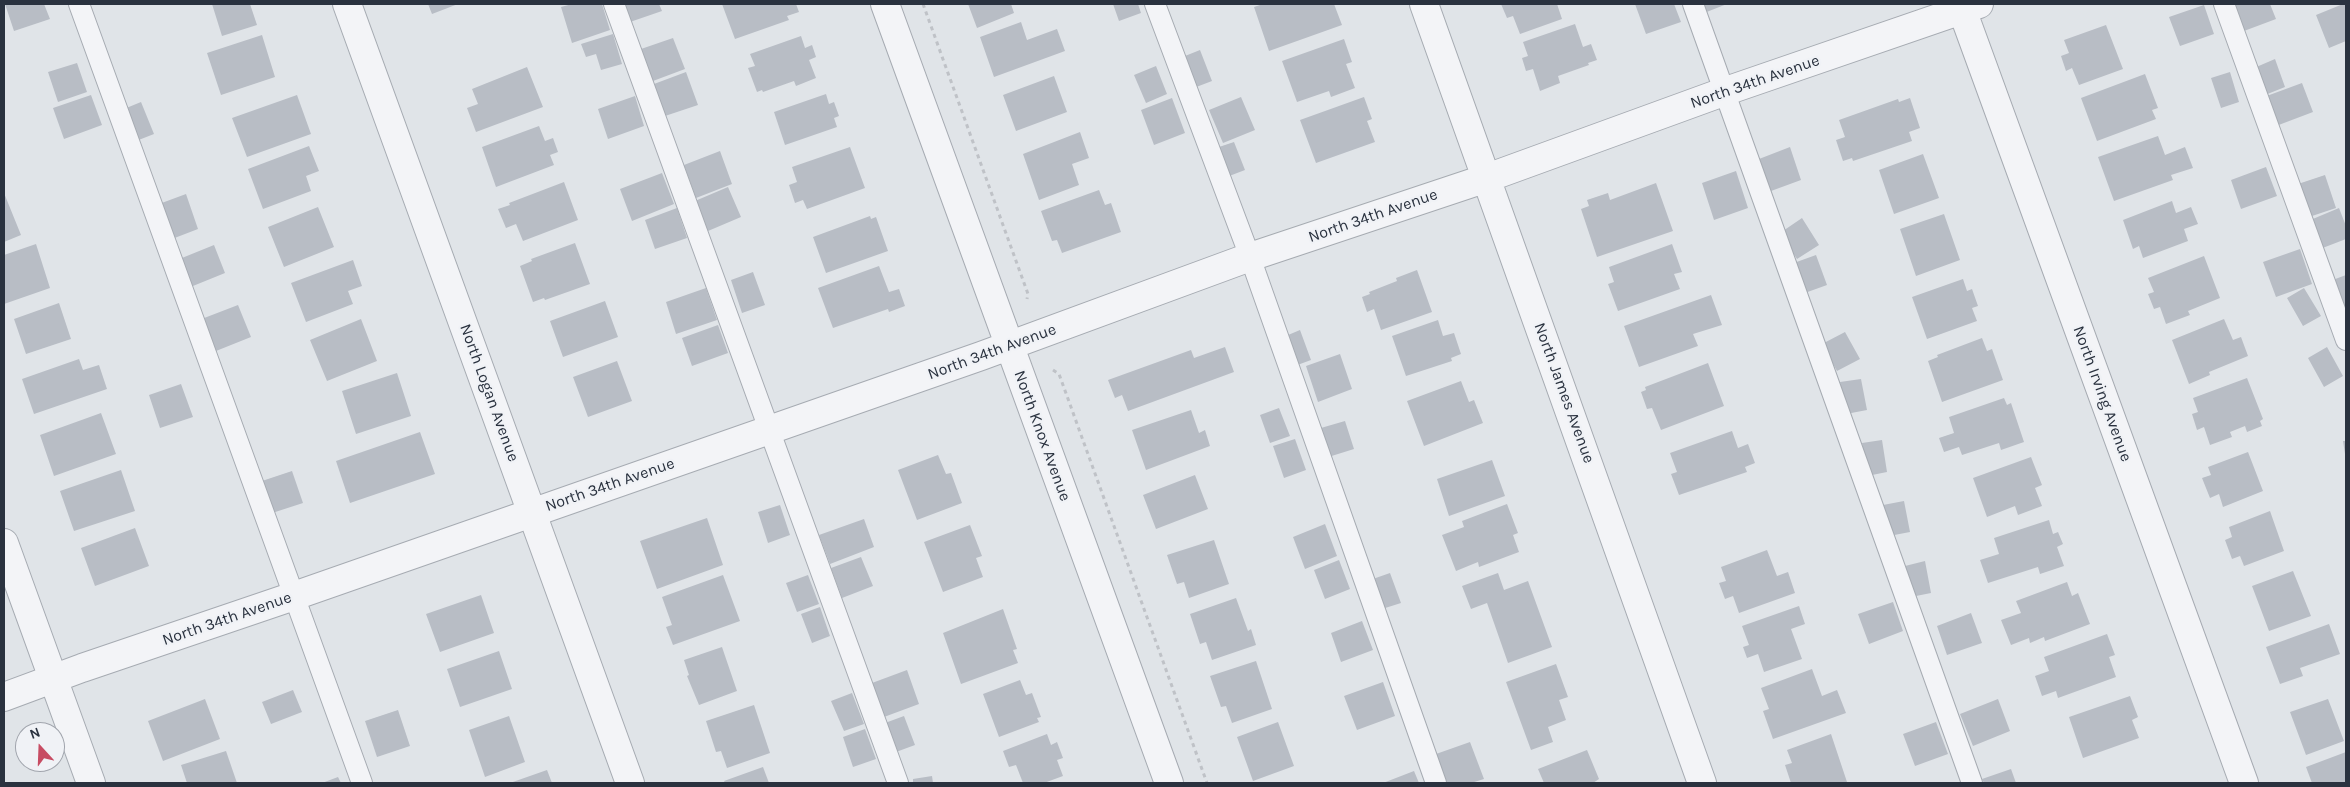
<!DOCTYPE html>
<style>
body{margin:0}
#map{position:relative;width:2350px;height:787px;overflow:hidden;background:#e0e4e8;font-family:Karla,sans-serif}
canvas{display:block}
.frame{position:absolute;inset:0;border:5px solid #2a323f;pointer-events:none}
.north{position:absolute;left:15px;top:722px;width:50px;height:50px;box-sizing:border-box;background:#f0f2f6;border:1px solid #a1a5ad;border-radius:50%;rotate:340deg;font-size:14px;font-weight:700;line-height:20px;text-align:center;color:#2a323f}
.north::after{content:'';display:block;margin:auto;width:18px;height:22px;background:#c74c63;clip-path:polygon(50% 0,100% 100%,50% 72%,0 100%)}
</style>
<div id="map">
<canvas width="2350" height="787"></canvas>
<div class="frame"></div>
<div class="north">N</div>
</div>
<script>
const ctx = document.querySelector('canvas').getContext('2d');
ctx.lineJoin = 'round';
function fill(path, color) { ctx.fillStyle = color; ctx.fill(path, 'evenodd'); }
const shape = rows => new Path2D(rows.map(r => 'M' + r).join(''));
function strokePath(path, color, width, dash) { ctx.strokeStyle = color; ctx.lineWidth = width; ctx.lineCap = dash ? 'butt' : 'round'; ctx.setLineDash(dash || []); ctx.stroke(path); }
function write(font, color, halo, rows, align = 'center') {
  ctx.font = font + ' Karla,sans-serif'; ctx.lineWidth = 4.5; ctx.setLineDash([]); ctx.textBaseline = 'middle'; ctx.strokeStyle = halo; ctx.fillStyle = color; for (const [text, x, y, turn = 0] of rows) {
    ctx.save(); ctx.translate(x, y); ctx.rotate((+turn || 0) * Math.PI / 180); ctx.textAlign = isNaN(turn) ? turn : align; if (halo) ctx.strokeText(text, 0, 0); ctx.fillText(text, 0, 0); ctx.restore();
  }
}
const building = shape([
 [5,4,44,4,50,19,14,31],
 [212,4,250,4,257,25,222,36],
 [428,4,458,4,432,14],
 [572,4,602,4,610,30,572,43,561,7],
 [625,4,659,4,662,11,630,22],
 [722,4,796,4,799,12,787,16,789,20,735,39],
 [968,4,1011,4,1014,13,977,28],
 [1113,4,1138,4,1141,13,1119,21],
 [1263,4,1334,4,1342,25,1269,51,1254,7],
 [1501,4,1557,4,1562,19,1520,34,1513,16,1507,18],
 [1635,4,1674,4,1681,22,1646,34],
 [1701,4,1727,4,1704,13],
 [2234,4,2270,4,2276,19,2244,31],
 [2343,4,2346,4,2346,41,2329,48,2316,15],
 [2204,5,2214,34,2180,46,2169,17],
 [1021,22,1027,40,1057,29,1065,51,994,77,980,37],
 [1575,24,1583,47,1591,44,1597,60,1588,63,1589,65,1558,76,1560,83,1540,91,1533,69,1526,71,1522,58,1528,56,1523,42],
 [2106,25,2123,69,2079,85,2072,68,2066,71,2061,56,2069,53,2064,40],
 [613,34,622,64,601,70,596,54,586,57,581,44],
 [262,35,275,77,221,95,207,53],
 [801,36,805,48,812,45,816,57,809,60,816,78,796,86,794,81,763,92,762,90,757,92,748,68,755,66,750,54],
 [673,38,685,69,653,81,641,49],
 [1344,39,1352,62,1346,64,1355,88,1331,97,1329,91,1297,102,1282,61],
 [1200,50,1212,81,1191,89,1180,58],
 [2275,59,2285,87,2265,95,2254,68],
 [77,63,87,92,58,102,48,72],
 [1156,66,1167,94,1146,103,1134,75],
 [527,67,543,107,476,132,467,108,478,104,472,89],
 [686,72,698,105,665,116,654,84],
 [2230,72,2239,102,2221,108,2211,78],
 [2145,74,2158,108,2152,110,2156,119,2097,141,2081,98],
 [1054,76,1067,112,1016,131,1003,95],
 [2302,83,2313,112,2276,126,2264,97],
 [826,94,829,104,834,102,839,116,834,118,837,127,785,145,774,112],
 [91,95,102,125,64,139,53,108],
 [297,95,311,134,247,157,232,118],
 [635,96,644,126,608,139,598,109],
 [1241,97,1255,130,1223,143,1209,110],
 [1364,97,1372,119,1367,121,1375,142,1316,163,1300,120],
 [1172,98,1185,133,1154,145,1141,110],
 [1910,98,1920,128,1909,132,1912,141,1853,161,1852,158,1843,161,1836,140,1845,137,1839,120,1898,99,1899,102],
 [141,102,154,134,131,143,119,111],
 [539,126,545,141,553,138,558,152,550,155,554,165,496,187,482,147],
 [1080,132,1089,158,1072,164,1079,185,1039,200,1023,154],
 [2158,136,2165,155,2185,147,2193,168,2171,175,2173,180,2114,201,2098,157],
 [1234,142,1245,170,1224,178,1213,149],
 [309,146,319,171,306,176,311,191,263,209,248,169],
 [850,147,865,188,807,209,803,200,795,203,789,185,797,182,792,167],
 [1790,147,1801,180,1771,191,1759,159],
 [720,151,732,184,696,198,684,165],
 [1923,154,1939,198,1894,214,1879,170],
 [2266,167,2277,196,2241,209,2231,180],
 [1736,171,1748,208,1714,220,1702,183],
 [662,173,674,204,632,221,620,189],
 [2325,175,2336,208,2306,218,2295,185],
 [564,182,578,220,523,241,516,224,506,228,498,209,510,205,509,203],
 [1656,183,1673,231,1597,257,1581,209,1589,206,1587,200,1608,193,1610,200],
 [728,187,741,217,708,231,695,201],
 [1099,190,1105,205,1111,203,1121,232,1062,253,1057,240,1052,241,1041,211],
 [4,193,21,235,4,242],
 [186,194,198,229,172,239,159,204],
 [2172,201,2176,213,2191,207,2198,224,2184,229,2188,241,2143,258,2139,246,2133,249,2123,220],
 [318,207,334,247,284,267,268,227],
 [677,208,687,238,655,249,645,220],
 [2339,208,2346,226,2346,239,2320,249,2308,221],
 [1944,214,1960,260,1916,276,1900,229],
 [870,216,871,219,876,217,888,251,826,273,813,237],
 [1802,218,1819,245,1797,259,1780,233],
 [575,243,590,284,545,300,544,298,533,302,520,266,532,261,531,259],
 [36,244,50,288,4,304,4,255],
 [1672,244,1682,272,1674,274,1680,289,1618,311,1608,284,1614,282,1609,267],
 [214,245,225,273,188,288,177,260],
 [2300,249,2312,284,2276,297,2263,262],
 [1816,255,1827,285,1802,294,1791,264],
 [2204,256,2220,298,2188,311,2190,315,2166,324,2160,307,2154,309,2148,294,2154,292,2148,278],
 [353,260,362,286,348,291,353,304,306,322,291,283],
 [879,266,889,292,899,289,905,306,889,312,888,309,833,328,818,288],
 [1417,270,1432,312,1381,330,1374,309,1367,312,1362,297,1370,294,1369,292,1397,281,1396,278],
 [753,272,765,305,742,313,731,280],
 [2346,275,2346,310,2341,312,2330,281],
 [1963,279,1967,291,1972,289,1978,306,1972,308,1977,321,1927,339,1912,297],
 [706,288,717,320,676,334,666,302],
 [2304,288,2321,316,2303,326,2287,298],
 [1711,295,1722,325,1693,334,1698,346,1639,367,1624,326],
 [605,301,618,337,563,357,550,321],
 [59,303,71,339,26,354,14,319],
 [238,305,251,337,211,353,199,320],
 [361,319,377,361,327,381,310,340],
 [2224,319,2233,340,2241,337,2248,356,2209,372,2210,375,2189,384,2172,340],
 [1438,320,1443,336,1454,333,1461,354,1451,358,1452,361,1406,376,1392,336],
 [718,325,728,353,692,366,682,338],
 [1300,330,1311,360,1292,367,1281,338],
 [1845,332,1860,359,1837,371,1822,344],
 [1982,338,1987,351,1992,349,2003,380,1942,402,1928,361,1938,357,1937,355],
 [1225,347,1234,372,1128,411,1122,395,1115,398,1108,380,1191,350,1194,358],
 [2327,347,2343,376,2324,387,2308,358],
 [1340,354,1352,389,1318,402,1306,366],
 [79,359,83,370,99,365,107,389,34,414,22,379],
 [617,361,632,401,588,417,573,377],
 [1708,363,1724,406,1661,430,1652,408,1647,409,1641,392,1646,390,1645,387],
 [397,373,411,416,356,434,342,391],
 [2247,378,2263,419,2260,421,2262,426,2247,432,2245,426,2230,432,2232,437,2210,445,2204,427,2197,430,2192,414,2198,412,2193,398],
 [1861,379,1867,410,1846,414,1840,382],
 [1461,381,1469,402,1474,400,1483,423,1424,446,1407,401],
 [181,384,193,417,160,428,149,395],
 [2004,398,2007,405,2011,403,2024,442,2001,450,1999,443,1962,455,1959,447,1944,452,1939,438,1954,433,1949,417],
 [1279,408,1290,436,1270,443,1260,415],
 [1191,410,1199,433,1205,430,1210,446,1146,470,1132,430],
 [101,413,116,454,54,476,40,435],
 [1345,421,1354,449,1322,459,1314,430],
 [1732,431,1738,448,1748,444,1755,463,1745,467,1747,472,1679,495,1671,474,1677,472,1670,453],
 [420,432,435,474,350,503,336,461],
 [1295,439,1306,470,1284,478,1273,446],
 [1882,440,1887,472,1867,476,1862,443],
 [2343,441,2346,441,2346,454,2345,454],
 [2248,452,2263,491,2223,507,2219,494,2210,498,2202,478,2211,475,2208,467],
 [938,455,946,474,951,473,962,503,917,520,898,470],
 [2031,457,2042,485,2035,488,2042,506,2018,515,2015,506,1987,517,1973,478],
 [1492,460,1505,496,1449,516,1437,479],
 [121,470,135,511,74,531,60,491],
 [292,471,303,503,266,515,256,483],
 [1195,475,1208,509,1156,529,1143,495],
 [1904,501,1910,532,1889,536,1883,505],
 [1507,504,1518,533,1513,535,1519,552,1479,567,1478,562,1456,571,1442,535,1464,527,1462,521],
 [780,505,790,535,768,543,758,512],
 [2270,511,2284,551,2244,566,2240,556,2232,559,2225,540,2232,537,2229,527],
 [707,518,723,565,657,589,640,541],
 [864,519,874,547,830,564,819,535],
 [2049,520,2053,534,2058,532,2063,544,2057,547,2064,566,2040,574,2038,567,1988,583,1980,560,1999,554,1994,538],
 [1325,524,1337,556,1305,569,1293,537],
 [970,525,982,556,976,558,983,577,943,592,924,542],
 [135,528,149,566,95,586,81,548],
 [1214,540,1229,584,1189,598,1184,582,1177,584,1167,555],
 [1767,550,1777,576,1788,572,1795,593,1739,613,1733,596,1725,599,1719,583,1726,581,1721,567],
 [861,557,873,586,842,598,831,568],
 [1339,560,1350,589,1325,599,1314,570],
 [1925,561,1931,593,1911,597,1905,566],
 [2293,571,2311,616,2269,631,2252,586],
 [1390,573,1401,603,1382,609,1370,580],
 [1498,573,1504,590,1528,581,1552,647,1508,663,1487,603,1471,609,1462,586],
 [723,575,740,621,673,645,666,627,672,625,662,597],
 [808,575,819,604,797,612,786,583],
 [2067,582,2072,596,2078,593,2090,624,2045,641,2044,637,2030,643,2029,638,2011,645,2001,620,2021,613,2016,601],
 [481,595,494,633,440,652,426,614],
 [1236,598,1248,631,1251,629,1256,645,1212,660,1206,642,1200,644,1190,614],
 [1893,602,1903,631,1869,644,1858,614],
 [1799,606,1805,624,1791,629,1802,659,1764,672,1758,654,1747,658,1743,647,1749,645,1742,626],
 [820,607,830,636,812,643,801,614],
 [1003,609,1017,649,1013,650,1018,663,961,684,943,633],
 [1971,613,1982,643,1947,655,1937,626],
 [1362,621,1373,650,1341,662,1331,633],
 [2329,624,2340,654,2300,668,2303,676,2280,684,2266,647],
 [2107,634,2115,655,2109,657,2116,677,2058,698,2056,691,2042,696,2035,676,2049,671,2044,657],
 [722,647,737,691,699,705,687,676,689,675,684,660],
 [499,651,512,689,460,707,447,669],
 [1256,661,1272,709,1232,723,1226,706,1221,707,1210,676],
 [1556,664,1568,697,1559,700,1566,720,1548,727,1553,742,1531,750,1506,682],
 [1812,669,1822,696,1837,690,1846,713,1773,739,1763,711,1769,709,1761,688],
 [907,670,919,704,884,717,872,683],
 [1020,680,1026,695,1032,693,1041,717,1037,718,1039,722,999,737,983,694],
 [1383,682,1395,716,1357,730,1344,696],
 [293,690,302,712,271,724,262,702],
 [852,693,864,724,844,731,831,701],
 [2130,696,2138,717,2132,720,2139,738,2083,758,2069,717],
 [205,699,220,739,163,761,148,721],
 [1998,699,2010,731,1973,746,1960,714],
 [2328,699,2344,741,2306,755,2290,712],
 [754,705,770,753,727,768,721,751,716,752,706,721],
 [398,710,410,746,377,757,365,721],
 [509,716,525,762,485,777,469,730],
 [904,716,915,745,896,752,885,723],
 [1278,722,1294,766,1253,781,1237,737],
 [1936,722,1948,754,1915,766,1903,734],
 [865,729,876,759,853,767,843,737],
 [1047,734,1051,745,1057,742,1063,758,1057,760,1063,776,1044,783,1023,783,1016,765,1009,767,1003,751],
 [1831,734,1847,782,1791,783,1785,765,1792,763,1787,750],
 [1470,742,1484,779,1471,783,1447,783,1436,754],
 [1587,750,1599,779,1593,783,1544,783,1538,769],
 [226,751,237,783,187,783,181,765],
 [2346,752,2346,783,2312,783,2306,767],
 [763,767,769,783,725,783,724,781],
 [2011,769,2016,783,1984,783,1982,779],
 [547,770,552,783,510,783],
 [1414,771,1419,783,1383,783],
 [932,776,933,783,913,783,913,779],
 [338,777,341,783,322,783]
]);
const path = shape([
 [923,4,1028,294,1027,299],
 [1053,370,1059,374,1207,783]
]);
const service = shape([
 [79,4,362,783],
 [614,4,898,783],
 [1155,4,1250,257,1436,783],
 [1693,4,1972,783],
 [2224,4,2346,340]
]);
const minor = shape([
 [347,4,630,783],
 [885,4,1169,783],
 [1424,4,1702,783],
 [1960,4,2244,783],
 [4,543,91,783],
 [4,697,82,668,294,596,981,356,1250,257,1487,178,1726,91,1979,4]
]);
const streetNames = [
 ["North 34th Avenue",1755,82,-19],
 ["North 34th Avenue",1373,216,-19],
 ["North 34th Avenue",992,352,-20],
 ["North Logan Avenue",489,393,70],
 ["North James Avenue",1564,393,70],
 ["North Irving Avenue",2102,394,70],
 ["North Knox Avenue",1042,436,70],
 ["North 34th Avenue",610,485,-19],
 ["North 34th Avenue",227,619,-19]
];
fill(building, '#b8bdc5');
strokePath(service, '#a6abb2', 22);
strokePath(minor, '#a6abb2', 30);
strokePath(path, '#bfc2c7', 3, [4, 4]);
strokePath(service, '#f3f4f7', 20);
strokePath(minor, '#f3f4f7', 28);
write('16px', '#2a323f', '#f0f2f6', streetNames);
</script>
